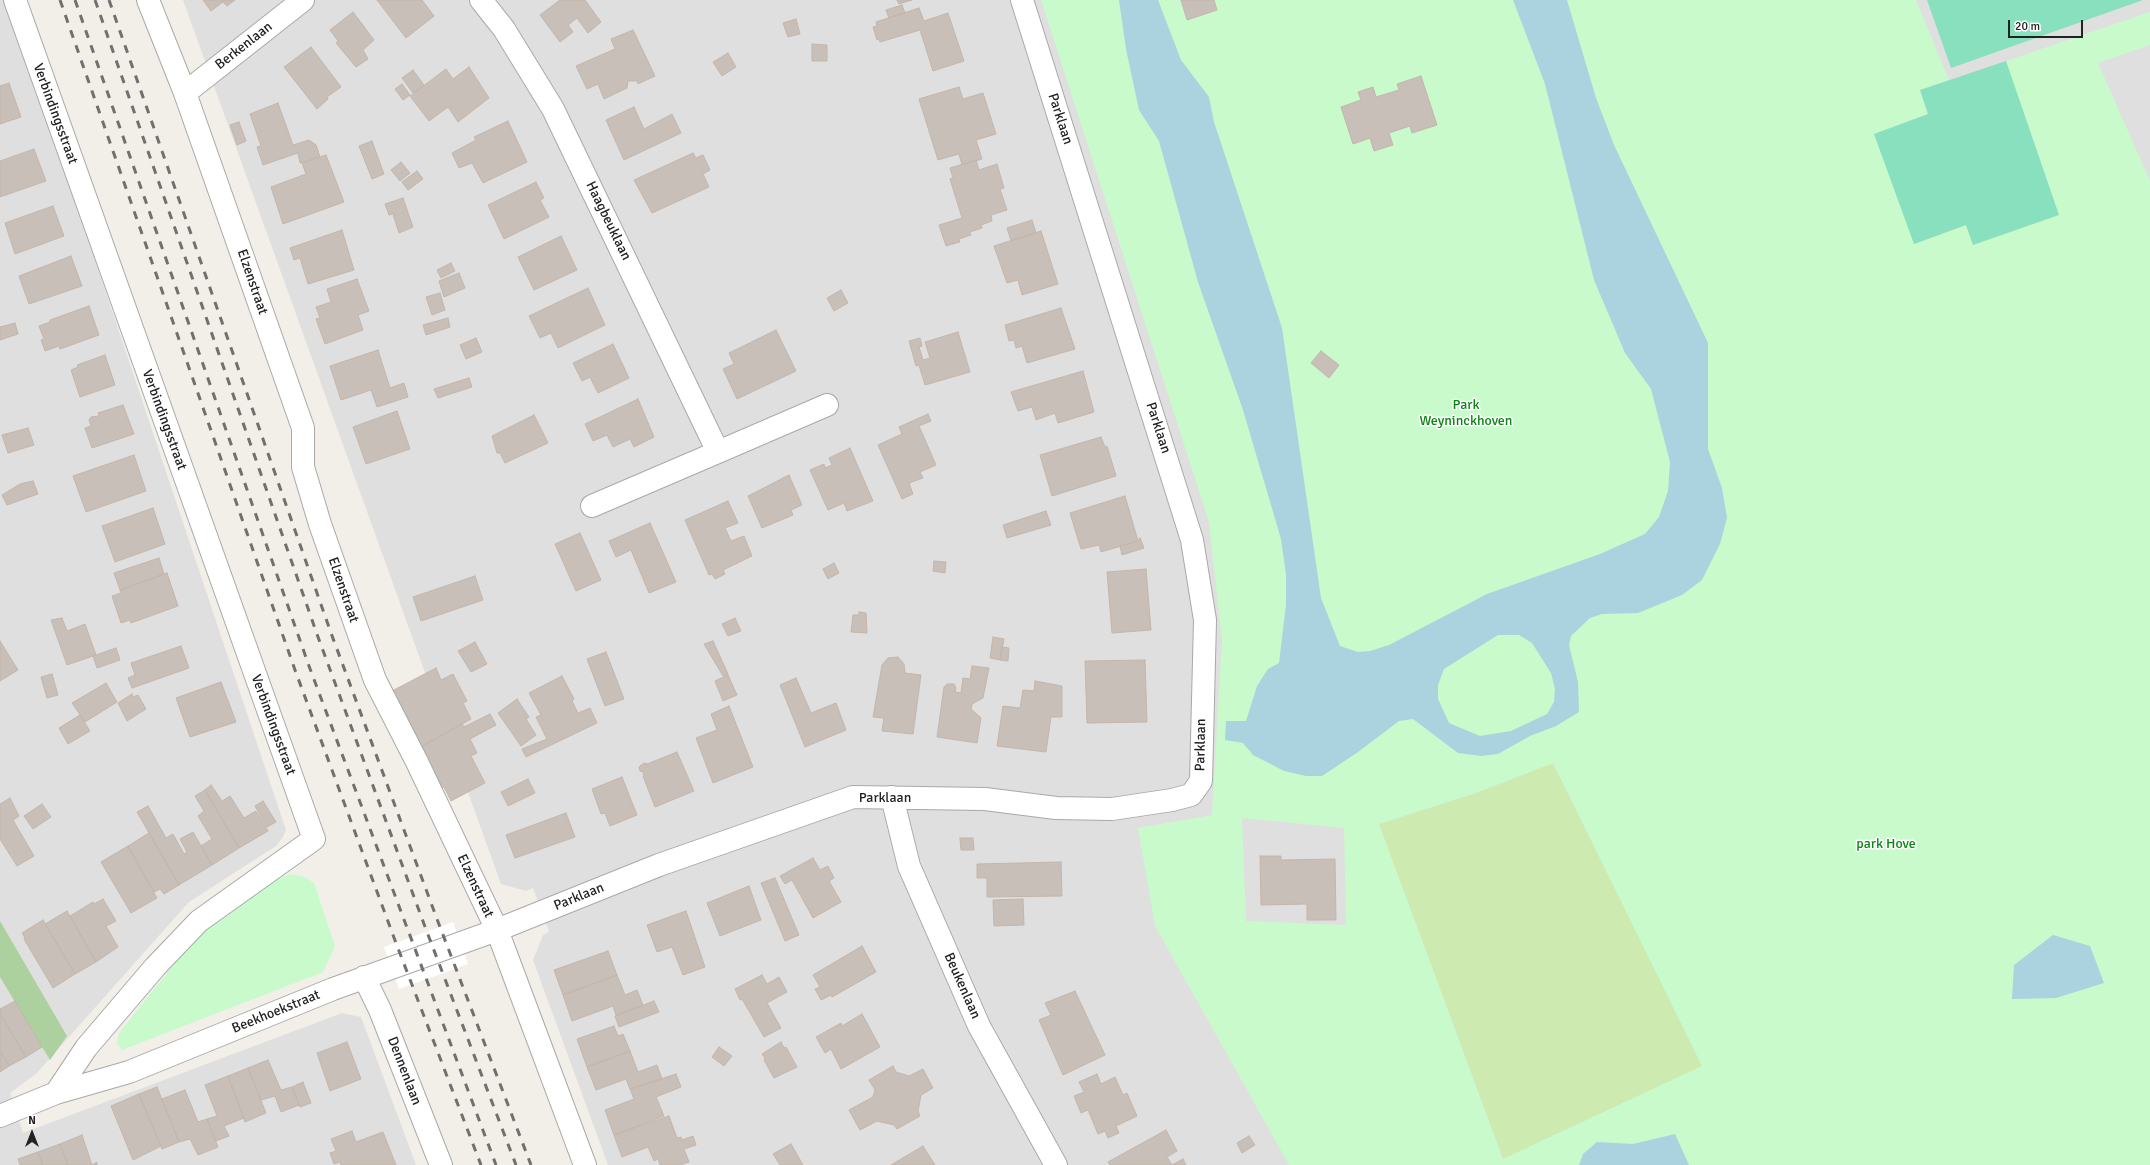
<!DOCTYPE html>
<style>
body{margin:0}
#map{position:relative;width:2150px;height:1165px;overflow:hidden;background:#f2efe9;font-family:Signika,sans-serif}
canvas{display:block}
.north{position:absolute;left:12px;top:1113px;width:40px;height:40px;-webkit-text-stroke:3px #fff;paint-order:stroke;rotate:0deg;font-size:11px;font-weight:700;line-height:16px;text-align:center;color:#222}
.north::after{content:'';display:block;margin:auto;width:14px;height:18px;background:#222;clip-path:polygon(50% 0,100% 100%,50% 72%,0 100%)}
.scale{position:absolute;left:2008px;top:20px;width:75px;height:18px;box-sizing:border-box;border:2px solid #222;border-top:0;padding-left:5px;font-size:12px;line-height:14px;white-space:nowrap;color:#222;-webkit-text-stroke:3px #fff;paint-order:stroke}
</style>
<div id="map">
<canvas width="2150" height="1165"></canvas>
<div class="north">N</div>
<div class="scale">20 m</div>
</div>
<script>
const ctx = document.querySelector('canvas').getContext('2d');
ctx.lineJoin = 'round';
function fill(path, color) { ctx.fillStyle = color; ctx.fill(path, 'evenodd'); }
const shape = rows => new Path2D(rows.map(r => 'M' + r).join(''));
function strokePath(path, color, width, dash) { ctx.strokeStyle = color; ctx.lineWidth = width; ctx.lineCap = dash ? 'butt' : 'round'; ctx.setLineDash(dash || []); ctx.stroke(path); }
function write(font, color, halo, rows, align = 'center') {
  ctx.font = font + ' Signika,sans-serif'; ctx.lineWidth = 3; ctx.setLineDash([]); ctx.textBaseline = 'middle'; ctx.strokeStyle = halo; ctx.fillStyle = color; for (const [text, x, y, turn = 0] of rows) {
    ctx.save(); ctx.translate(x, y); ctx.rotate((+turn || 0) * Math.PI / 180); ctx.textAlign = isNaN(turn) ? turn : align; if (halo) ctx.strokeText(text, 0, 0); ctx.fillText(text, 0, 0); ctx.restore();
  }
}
const residential = shape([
 [0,0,8,0,286,830,283,837,276,846,189,902,36,1074,10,1093,23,1133,342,1013,361,1017,416,1165,0,1165],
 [183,0,2150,0,2150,1165,608,1165,533,960,543,935,549,932,533,888,526,891,501,884]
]);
const grass = shape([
 [1553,763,1703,1066,1503,1159,1379,824,1476,793]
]);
const forest = shape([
 [0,921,67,1036,50,1060,0,977]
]);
const park = shape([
 [1041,0,1181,0,1188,20,1217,10,1214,0,1916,0,1949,80,1920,90,1928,114,1915,244,1966,225,1973,244,2058,215,2006,61,2150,12,2150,45,2098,63,2150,181,2150,1165,1289,1165,1155,926,1138,828,1212,815,1222,640,1209,522],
 [1421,76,1437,125,1412,133,1410,126,1389,133,1393,145,1374,151,1370,138,1353,144,1341,107,1361,100,1359,92,1373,87,1376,97,1399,90,1398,84],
 [1553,763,1702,1066,1503,1159,1379,824,1476,793],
 [1242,818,1344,828,1346,925,1246,921],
 [291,874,305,877,314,883,335,946,323,972,122,1050,117,1043,119,1033,191,943,218,919,272,881]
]);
const pitch = shape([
 [1927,0,2143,0,1951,68],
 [2006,61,2059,215,1973,245,1966,225,1914,244,1874,134,1928,114,1920,90]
]);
const water = shape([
 [1119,0,1158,0,1181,60,1209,97,1214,122,1282,328,1321,598,1340,646,1358,652,1370,651,1389,645,1487,594,1600,554,1645,534,1659,517,1668,491,1670,462,1651,389,1625,353,1594,280,1545,84,1513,0,1567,0,1596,98,1614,145,1708,343,1708,449,1722,488,1727,518,1720,544,1702,580,1682,595,1638,613,1602,614,1590,618,1571,636,1569,645,1578,682,1579,712,1556,726,1530,736,1498,754,1481,756,1458,753,1413,719,1399,721,1358,752,1322,776,1306,776,1284,771,1253,755,1243,743,1225,740,1226,721,1246,721,1257,686,1268,669,1279,663,1286,605,1286,575,1281,539,1243,410,1198,282,1159,141,1139,110,1126,49],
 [1498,635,1519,635,1532,643,1551,673,1555,689,1554,702,1547,714,1511,731,1480,736,1449,723,1438,699,1438,685,1444,669],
 [2053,935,2090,946,2104,983,2056,998,2012,999,2014,965],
 [1675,1134,1689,1165,1579,1165,1583,1154,1597,1142,1633,1144]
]);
const pier = shape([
 [453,922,468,964,399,989,384,947]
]);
const building = shape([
 [203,0,235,0,227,6,223,2,211,11,203,0],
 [377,0,422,0,434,16,406,38,377,0],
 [560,0,585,0,601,22,588,33,577,18,568,25,573,32,560,42,540,15,560,0],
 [897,0,912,0,899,4,897,0],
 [1181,0,1214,0,1217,10,1187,20,1181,0],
 [902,5,905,13,889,18,886,10,902,5],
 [919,8,924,21,948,13,964,61,933,71,920,30,880,42,879,39,877,40,873,27,877,26,876,22,919,8],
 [353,12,374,40,363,50,368,59,356,67,336,43,338,41,330,30,353,12],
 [796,19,800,34,788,37,783,23,796,19],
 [633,30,655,76,638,84,637,81,628,81,627,88,604,99,598,84,587,89,576,66,615,49,611,39,633,30],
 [812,44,827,45,827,61,812,61,812,44],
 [311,47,341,87,327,97,328,99,317,109,284,67,311,47],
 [728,53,736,67,722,76,713,62,728,53],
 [469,67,489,98,458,122,448,107,429,121,410,96,446,69,453,79,469,67],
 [413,70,424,85,413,93,402,78,413,70],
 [1421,76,1437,125,1412,133,1410,126,1389,133,1393,145,1374,151,1370,138,1353,144,1341,107,1361,100,1358,92,1373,87,1376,97,1399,90,1397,84,1421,76],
 [9,83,21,117,0,124,0,86,9,83],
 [402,84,410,95,403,100,395,89,402,84],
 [959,87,963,99,983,93,996,134,976,140,982,159,962,165,959,154,938,160,919,99,959,87],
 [278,103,293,145,309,140,316,145,320,157,300,163,298,153,263,165,257,147,261,146,250,114,278,103],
 [634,107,644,129,672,114,681,133,624,160,606,120,634,107],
 [508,121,527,162,483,183,472,163,459,168,452,153,476,140,474,137,508,121],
 [239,122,246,141,237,145,230,125,239,122],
 [372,141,384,174,372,179,359,146,372,141],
 [34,149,46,181,0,197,0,161,34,149],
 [693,153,696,158,703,155,710,170,703,174,709,187,652,213,634,180,693,153],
 [326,155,344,202,283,224,271,187,306,174,302,163,326,155],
 [976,160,979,170,997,164,1004,188,1000,189,1007,210,991,215,992,221,981,225,982,228,970,232,971,235,959,239,960,242,946,246,939,225,962,218,950,179,953,178,950,168,976,160],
 [401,162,410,173,400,181,391,170,401,162],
 [417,171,423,179,408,190,402,182,417,171],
 [536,182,544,198,540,200,549,217,504,239,488,205,536,182],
 [403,198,413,227,399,233,393,214,389,215,385,204,403,198],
 [53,206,64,236,15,254,5,223,53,206],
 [1032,220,1036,233,1011,241,1007,228,1032,220],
 [342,230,354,270,308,284,300,258,294,260,290,248,342,230],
 [1041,231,1058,284,1022,295,1018,280,1007,283,994,246,1041,231],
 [561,236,577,270,534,290,518,257,561,236],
 [71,256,82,286,29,304,19,276,71,256],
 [451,263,455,271,441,278,437,270,451,263],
 [459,273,465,288,444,297,439,281,459,273],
 [357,279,369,311,358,315,363,330,325,344,316,319,320,318,316,307,331,302,327,289,357,279],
 [588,288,605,325,558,348,551,333,540,338,529,316,588,288],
 [841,290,848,303,834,311,827,298,841,290],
 [440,293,445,310,432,315,426,297,440,293],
 [89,306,99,335,60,349,59,346,45,351,41,340,44,339,39,326,50,322,50,320,89,306],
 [1061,308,1075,349,1027,363,1022,346,1016,348,1014,340,1009,341,1005,325,1061,308],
 [448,318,450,327,426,335,423,325,448,318],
 [15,323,18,334,0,340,0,327,15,323],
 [776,330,796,371,737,399,723,369,734,364,729,353,776,330],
 [958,332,970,372,925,385,919,365,916,366,909,341,920,338,922,346,919,347,923,360,930,358,925,342,958,332],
 [476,338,482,352,466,359,460,345,476,338],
 [613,344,629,378,598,393,590,377,582,381,573,363,613,344],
 [378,350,390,388,404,383,408,397,377,407,371,390,341,400,330,366,378,350],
 [1321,351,1339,365,1329,378,1311,363,1321,351],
 [105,355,115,385,80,397,71,370,78,367,77,365,105,355],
 [1083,371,1094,412,1058,423,1055,413,1036,420,1032,407,1018,411,1011,392,1083,371],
 [469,378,472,387,438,398,434,389,469,378],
 [638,399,654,437,634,447,630,439,613,447,607,435,593,441,585,424,638,399],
 [123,405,134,434,92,448,85,428,91,426,89,420,91,417,99,416,98,413,123,405],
 [397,411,410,449,366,464,353,427,397,411],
 [928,414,931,421,919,426,936,465,920,472,923,478,909,483,913,494,902,499,878,445,902,434,899,427,928,414],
 [534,415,548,443,505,463,500,453,497,453,492,436,534,415],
 [28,428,34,445,8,453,2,435,28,428],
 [1101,437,1105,447,1107,446,1116,476,1052,496,1040,455,1101,437],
 [850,448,873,501,847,511,844,503,828,510,810,470,824,464,825,468,832,465,829,458,850,448],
 [134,455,146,491,86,512,73,476,134,455],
 [789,475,802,505,791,510,793,515,762,528,748,496,789,475],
 [33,481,38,494,7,505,2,495,20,484,33,481],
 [1125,496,1138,541,1101,552,1099,545,1081,549,1070,513,1125,496],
 [728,501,738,523,725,528,731,541,744,536,752,556,723,570,725,574,715,579,712,574,709,575,685,520,728,501],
 [153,508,165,544,115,562,102,526,153,508],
 [1046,511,1051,525,1007,538,1003,525,1046,511],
 [650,523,676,582,649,593,631,550,616,557,609,541,650,523],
 [580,533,601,580,576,591,555,544,580,533],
 [1140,538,1144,548,1122,555,1120,546,1138,541,1140,538],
 [159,558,164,574,120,590,114,573,159,558],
 [934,561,946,562,945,573,933,571,934,561],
 [834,563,839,573,828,579,823,569,834,563],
 [1146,569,1151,630,1112,633,1107,572,1146,569],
 [167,573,178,606,131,623,130,620,121,623,112,596,121,593,120,590,167,573],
 [475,576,483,600,421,621,413,597,475,576],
 [859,612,866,613,867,633,851,632,853,615,859,615,859,612],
 [62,618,67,631,85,624,96,655,67,665,51,620,62,618],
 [735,618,741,631,728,636,722,624,735,618],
 [993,637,1004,639,1000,660,990,658,993,637],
 [0,641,18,670,0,681,0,641],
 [713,641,728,674,723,676,704,644,713,641],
 [475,642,487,664,471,672,458,651,475,642],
 [181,646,189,668,132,688,128,678,135,675,131,663,181,646],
 [1002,647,1009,648,1008,661,1000,660,1002,647],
 [116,648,120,660,97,668,93,656,116,648],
 [606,652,624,699,605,706,587,659,606,652],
 [898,657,904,664,905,673,921,675,913,734,882,731,884,718,873,717,882,665,888,658,898,657],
 [1145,660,1147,722,1087,723,1085,661,1145,660],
 [972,666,989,668,983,698,972,704,971,709,981,718,977,743,937,737,944,687,947,684,954,684,956,688,955,692,961,693,963,678,970,679,972,666],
 [436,668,441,680,453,674,467,701,463,703,471,719,421,747,392,691,436,668],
 [52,674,58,695,47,698,41,677,52,674],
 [728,675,737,695,723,701,715,681,728,675],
 [562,676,574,699,572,701,578,713,590,708,597,723,526,757,522,749,547,739,536,717,541,715,529,693,562,676],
 [796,678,811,713,836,703,846,730,805,747,780,685,796,678],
 [1035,681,1062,686,1062,717,1051,717,1046,752,997,746,1003,706,1020,708,1023,690,1034,691,1035,681],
 [221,682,236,722,190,737,176,698,221,682],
 [106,683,117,702,85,722,72,703,106,683],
 [132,694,133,697,138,695,146,709,127,721,118,703,132,694],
 [517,699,529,717,526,719,536,735,521,746,498,713,517,699],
 [729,706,753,767,713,783,696,738,717,730,711,714,729,706],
 [490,714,496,725,470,739,477,753,471,756,485,783,451,801,444,787,442,788,421,747,462,724,464,727,490,714],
 [80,715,90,731,68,744,59,728,80,715],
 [677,752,694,791,655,807,643,776,644,776,643,772,640,771,639,767,644,763,647,764,677,752],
 [622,777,637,815,610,826,605,813,601,814,592,789,622,777],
 [528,779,535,793,508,806,501,792,528,779],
 [211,785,222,801,230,796,244,818,256,811,268,831,239,848,205,790,211,785],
 [205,790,239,848,212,865,201,846,212,839,198,816,204,811,195,796,205,790],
 [10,798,19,816,13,820,34,856,17,866,0,839,0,804,10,798],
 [263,801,276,822,267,827,255,806,263,801],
 [42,804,51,817,33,829,24,816,42,804],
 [148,806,166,838,173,834,184,854,187,852,180,839,193,832,212,865,179,885,137,812,148,806],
 [566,813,575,837,515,858,506,835,566,813],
 [149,833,179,885,164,894,160,889,154,892,128,846,149,833],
 [960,838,973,838,974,850,961,850,960,838],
 [128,846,157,898,131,913,101,862,128,846],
 [1260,856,1281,856,1281,860,1335,859,1336,920,1307,920,1307,904,1261,905,1260,856],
 [813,858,820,870,828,866,834,878,829,881,841,902,813,918,792,880,785,884,780,876,813,858],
 [1061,862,1062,896,987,897,987,878,977,878,977,864,1061,862],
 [775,878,799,935,785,941,761,883,775,878],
 [749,886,761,920,720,936,707,903,749,886],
 [103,899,116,921,106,926,118,947,96,962,70,916,93,902,94,904,103,899],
 [1023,899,1024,925,994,926,993,900,1023,899],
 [67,911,96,962,75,974,45,924,67,911],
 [686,911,705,967,683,975,672,947,657,952,647,925,686,911],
 [43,920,75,974,53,988,24,939,25,938,22,933,43,920],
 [862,946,876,972,832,997,831,995,821,1000,815,989,820,987,813,975,862,946],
 [608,951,617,975,563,995,554,970,608,951],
 [617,975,625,995,637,990,643,1005,616,1015,613,1006,572,1021,563,995,617,975],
 [762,975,767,984,779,977,787,992,767,1003,781,1028,764,1037,742,999,740,1000,735,989,762,975],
 [1075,991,1105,1055,1063,1075,1039,1020,1051,1015,1045,1003,1075,991],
 [15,1001,42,1047,26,1057,0,1014,0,1009,15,1001],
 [654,1001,659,1012,619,1027,615,1016,654,1001],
 [0,1014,26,1057,9,1066,0,1051,0,1014],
 [862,1014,880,1047,841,1069,831,1049,825,1053,816,1037,841,1023,842,1026,862,1014],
 [614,1026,618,1036,623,1034,630,1051,587,1067,577,1039,614,1026],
 [347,1042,361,1079,330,1091,317,1053,347,1042],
 [781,1042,784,1048,786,1047,797,1067,774,1078,764,1060,765,1058,762,1054,781,1042],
 [719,1047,732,1056,724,1066,712,1057,719,1047],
 [0,1051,9,1066,0,1072,0,1051],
 [630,1051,638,1072,657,1065,662,1079,630,1089,626,1079,596,1090,587,1067,630,1051],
 [268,1060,281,1090,292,1087,299,1105,281,1112,275,1096,261,1100,248,1068,268,1060],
 [893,1066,896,1072,909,1076,923,1069,933,1088,921,1095,918,1111,920,1116,897,1129,894,1125,877,1121,860,1130,849,1110,873,1097,875,1090,869,1080,893,1066],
 [248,1068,266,1113,245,1122,228,1076,248,1068],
 [676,1074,681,1087,656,1097,664,1116,614,1135,605,1110,634,1099,630,1089,676,1074],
 [1097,1074,1101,1084,1115,1077,1123,1095,1127,1093,1137,1116,1116,1126,1119,1133,1108,1138,1105,1131,1098,1134,1088,1110,1081,1113,1074,1096,1084,1092,1079,1082,1097,1074],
 [228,1076,244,1118,224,1126,229,1136,216,1141,207,1119,217,1116,205,1085,228,1076],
 [303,1082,311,1103,300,1107,292,1087,303,1082],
 [157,1087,179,1142,162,1149,139,1094,157,1087],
 [185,1090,198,1122,207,1119,218,1147,198,1155,190,1139,179,1142,162,1099,185,1090],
 [139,1094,161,1146,133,1160,111,1106,139,1094],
 [669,1116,677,1138,681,1137,682,1140,693,1136,696,1145,684,1149,689,1162,680,1165,660,1165,658,1159,654,1161,648,1147,622,1157,614,1135,669,1116],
 [1166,1130,1177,1151,1167,1157,1172,1165,1110,1165,1108,1162,1166,1130],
 [352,1131,356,1142,383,1132,396,1165,341,1165,340,1162,334,1164,330,1153,336,1151,331,1139,352,1131],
 [82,1135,92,1165,97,1162,97,1165,68,1165,60,1144,82,1135],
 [1249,1136,1255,1145,1242,1153,1237,1143,1249,1136],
 [60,1144,68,1165,43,1165,38,1152,60,1144],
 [791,1144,803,1165,780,1165,773,1154,791,1144],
 [923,1146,935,1165,891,1165,923,1146],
 [38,1152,43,1165,20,1165,18,1159,38,1152],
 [1183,1159,1186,1165,1172,1165,1183,1159]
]);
const minor = shape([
 [15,0,314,839,199,921,155,967,86,1048,56,1093],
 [148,0,185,93,303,428,303,467,320,524,375,680,417,762,497,930,585,1165],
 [481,0,504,29,553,109,718,452,827,405],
 [185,93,303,0],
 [592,506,718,452],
 [892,797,909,866,979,1026,1056,1165],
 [364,977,380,1010,441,1165],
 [0,1116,56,1093,129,1072,333,989,497,930,659,865,853,797,985,799,1056,808,1112,809,1172,800,1191,795,1201,781,1205,620,1192,540,1022,0]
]);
const rail = shape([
 [60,0,295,670,396,943,481,1165],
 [75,0,309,666,496,1165],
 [95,0,318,637,427,932,516,1165],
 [109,0,331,633,440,927,531,1165]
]);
const streetNames = [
 ["Berkenlaan",244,46,-38],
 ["Verbindingsstraat",55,114,70],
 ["Parklaan",1060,119,72],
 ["Haagbeuklaan",608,221,64],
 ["Elzenstraat",252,282,71],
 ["Verbindingsstraat",164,420,70],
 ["Parklaan",1158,428,72],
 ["Elzenstraat",343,590,71],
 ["Verbindingsstraat",273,725,70],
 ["Parklaan",1201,745,-89],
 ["Parklaan",885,798],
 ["Elzenstraat",475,886,65],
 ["Parklaan",579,897,-22],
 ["Beukenlaan",962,986,66],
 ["Beekhoekstraat",276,1012,-22],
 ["Dennenlaan",404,1071,69]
];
const parkNames = [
 ["Park",1466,405],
 ["Weyninckhoven",1466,421],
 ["park Hove",1886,844]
];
fill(residential, '#e0dfdf');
fill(grass, '#cdebb0');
fill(forest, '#add19e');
fill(park, '#c8facc');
fill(pitch, '#88e0be');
fill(water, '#aad3df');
fill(pier, '#fff');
fill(building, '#c7bfb8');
strokePath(building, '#c4b6ab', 1);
strokePath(minor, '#a9a9a9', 24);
strokePath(minor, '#fff', 22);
strokePath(rail, '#707070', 3, [8, 8]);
write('14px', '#222', '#fff', streetNames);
write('14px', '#0c8416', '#fff', parkNames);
</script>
